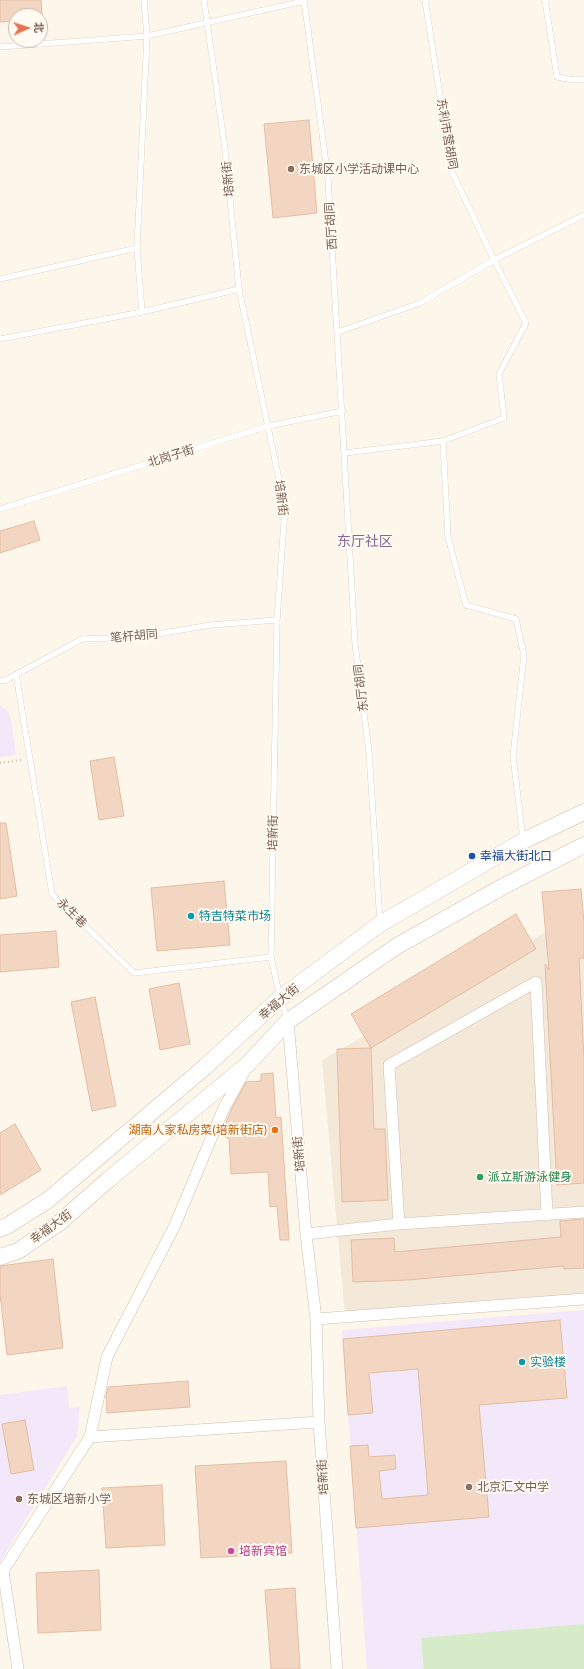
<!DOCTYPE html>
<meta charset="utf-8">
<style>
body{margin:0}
#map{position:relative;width:584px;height:1669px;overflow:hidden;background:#fdf6eb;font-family:Lato,"Noto Sans SC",sans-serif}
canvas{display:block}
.north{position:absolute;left:8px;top:8px;width:40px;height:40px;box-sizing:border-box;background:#fffaf2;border:1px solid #c9bbb0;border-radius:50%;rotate:87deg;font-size:11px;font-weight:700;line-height:16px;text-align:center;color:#795d4d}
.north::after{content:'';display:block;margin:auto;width:14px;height:18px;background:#e57451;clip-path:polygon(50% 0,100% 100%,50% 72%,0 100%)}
</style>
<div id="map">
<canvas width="584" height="1669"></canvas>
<div class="north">北</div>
</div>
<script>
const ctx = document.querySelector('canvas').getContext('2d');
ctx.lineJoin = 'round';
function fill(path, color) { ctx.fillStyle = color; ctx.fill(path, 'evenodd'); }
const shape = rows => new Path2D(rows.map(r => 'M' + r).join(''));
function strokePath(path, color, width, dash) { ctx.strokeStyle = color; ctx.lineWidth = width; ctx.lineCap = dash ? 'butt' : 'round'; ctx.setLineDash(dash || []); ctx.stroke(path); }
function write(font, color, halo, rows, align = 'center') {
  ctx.font = font + ' Lato,"Noto Sans SC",sans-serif'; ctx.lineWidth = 4; ctx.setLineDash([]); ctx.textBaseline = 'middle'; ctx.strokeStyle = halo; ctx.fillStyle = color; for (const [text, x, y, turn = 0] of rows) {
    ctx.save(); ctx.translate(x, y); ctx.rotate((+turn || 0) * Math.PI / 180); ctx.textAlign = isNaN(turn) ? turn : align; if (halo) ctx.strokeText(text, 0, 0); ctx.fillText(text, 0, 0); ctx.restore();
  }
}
const residential = shape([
 [584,910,584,1297,345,1315,322,1060]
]);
const education = shape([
 [0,705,8,712,11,720,16,755,0,757],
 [584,1310,584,1669,367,1669,342,1330],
 [67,1386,69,1408,80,1407,77,1436,0,1562,0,1395]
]);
const green = shape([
 [584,1624,584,1669,424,1669,421,1638]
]);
const building = shape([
 [0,0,41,0,42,16,16,16,16,21,0,22,0,0],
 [309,120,317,213,273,218,264,124,309,120],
 [34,521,40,540,0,553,0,531,34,521],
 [114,757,124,816,99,820,90,761,114,757],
 [0,823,6,823,17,896,0,899,0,823],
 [224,881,230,945,157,951,151,888,224,881],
 [581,889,584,923,584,958,579,958,584,1061,584,1183,557,1185,545,964,549,970,542,892,581,889],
 [516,914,536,949,371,1048,351,1014,516,914],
 [56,931,59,967,0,972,0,935,56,931],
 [179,983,190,1044,160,1050,149,989,179,983],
 [95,997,116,1106,92,1111,71,1002,95,997],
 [371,1048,374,1129,385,1129,388,1200,342,1202,337,1049,371,1048],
 [273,1073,276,1118,281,1117,289,1240,280,1240,277,1206,270,1207,268,1172,231,1174,229,1139,221,1134,232,1108,246,1082,261,1081,261,1074,273,1073],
 [15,1124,41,1170,0,1195,0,1133,15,1124],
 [584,1219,584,1268,564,1269,564,1266,408,1280,353,1282,351,1240,394,1238,395,1252,561,1237,560,1221,584,1219],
 [53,1259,63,1348,7,1355,0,1294,0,1266,53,1259],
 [560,1320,567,1398,479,1405,489,1517,356,1528,350,1446,368,1445,369,1457,395,1455,396,1469,379,1471,382,1499,428,1495,418,1369,369,1373,373,1413,348,1415,343,1339,560,1320],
 [188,1381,190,1407,107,1413,106,1396,108,1387,188,1381],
 [25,1420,34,1470,11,1474,2,1424,25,1420],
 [286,1461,292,1553,201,1558,195,1466,286,1461],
 [162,1485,165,1545,106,1548,102,1488,162,1485],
 [99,1570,101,1630,38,1633,36,1573,99,1570],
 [295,1588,300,1669,271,1669,265,1590,295,1588]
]);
const path = shape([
 [0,763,21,760]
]);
const lane = shape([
 [204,0,225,149,239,289,285,508,277,620,271,957,280,998,288,1020],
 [304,0,328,178,355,643,369,752,380,922],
 [545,0,557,77,574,80,584,79],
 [0,47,147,36,304,1],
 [0,279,137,248],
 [142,312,137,248,147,36,144,0],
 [338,332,420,303,494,260,584,215],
 [0,339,142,312,239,289],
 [443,441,448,537,466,605,516,619,524,655,513,756,523,839],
 [345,453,443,441,504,418,499,374,526,323,494,260,452,172,425,0],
 [0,509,268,426,343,411],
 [16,674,52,894,134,973,271,957],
 [0,681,6,680,82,639,139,637,211,625,277,620]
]);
const street = shape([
 [288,1021,306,1234,316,1319,319,1422,337,1669],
 [399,1224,389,1065,536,982,547,1215],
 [306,1234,399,1224,584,1212],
 [316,1319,584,1299],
 [90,1437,319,1422],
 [0,1570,4,1569,90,1437,107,1357,175,1225,223,1110,245,1070],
 [3,1570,18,1669]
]);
const secondary = shape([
 [0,1229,7,1226,48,1200,205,1067,280,998,380,924,523,841,584,812],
 [0,1257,18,1251,59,1223,108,1180,248,1064,288,1021,397,946,504,886,584,845]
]);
const markers = [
 [291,169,4,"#8d6e63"],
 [472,856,4,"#1a4fb4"],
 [191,916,4,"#0f9aa8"],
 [275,1130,4,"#e8710a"],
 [480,1177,4,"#2e9e5b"],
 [522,1362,4,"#0f9aa8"],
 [469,1487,4,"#8d6e63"],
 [19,1499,4,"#8d6e63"],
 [231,1551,4,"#d1479c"]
];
const streetNames = [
 ["东利市营胡同",447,134,80],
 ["培新街",228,179,-95],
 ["西厅胡同",331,226,-94],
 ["北岗子街",171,456,-17],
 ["培新街",281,498,83],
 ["笔杆胡同",134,636,-5],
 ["东厅胡同",361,688,-97],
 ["培新街",273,833,-89],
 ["永生巷",72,913,44],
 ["幸福大街",279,1002,-40],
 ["培新街",299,1154,-95],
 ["幸福大街",51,1227,-36],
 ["培新街",323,1477,-94]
];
const educationNames = [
 ["东城区小学活动课中心",299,169],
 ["北京汇文中学",477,1487],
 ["东城区培新小学",27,1499]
];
const transitNames = [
 ["幸福大街北口",480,856]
];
const cultureNames = [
 ["特吉特菜市场",199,916],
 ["实验楼",530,1362]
];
const foodNames = [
 ["湖南人家私房菜(培新街店)",267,1130]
];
const leisureNames = [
 ["派立斯游泳健身",488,1177]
];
const hotelNames = [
 ["培新宾馆",239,1551]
];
const quarterNames = [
 ["东厅社区",365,541]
];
fill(residential, '#f4e8d9');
fill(education, '#f3e7fa');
fill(green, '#d6ebc8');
fill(building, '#f2d6c2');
strokePath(building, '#e5bda3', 1);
strokePath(lane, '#d0beaf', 6);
strokePath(street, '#d0beaf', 12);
strokePath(secondary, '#d3bfad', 17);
strokePath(path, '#d8b9a4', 2, [1, 3]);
strokePath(lane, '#fff', 5.5);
strokePath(street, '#fff', 11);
strokePath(secondary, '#fff', 16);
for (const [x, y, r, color] of markers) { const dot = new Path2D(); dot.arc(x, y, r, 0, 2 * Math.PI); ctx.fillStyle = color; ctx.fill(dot); strokePath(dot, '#fffaf2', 1.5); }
write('12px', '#795d4d', '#fffaf2', streetNames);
write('12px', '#785e54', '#fffaf2', educationNames, 'left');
write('12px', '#164399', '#fffaf2', transitNames, 'left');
write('12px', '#0d838f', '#fffaf2', cultureNames, 'left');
write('12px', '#c56008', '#fffaf2', foodNames, 'right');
write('12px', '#27864d', '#fffaf2', leisureNames, 'left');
write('12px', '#b23c85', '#fffaf2', hotelNames, 'left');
write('14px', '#856694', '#fffaf2', quarterNames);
</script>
